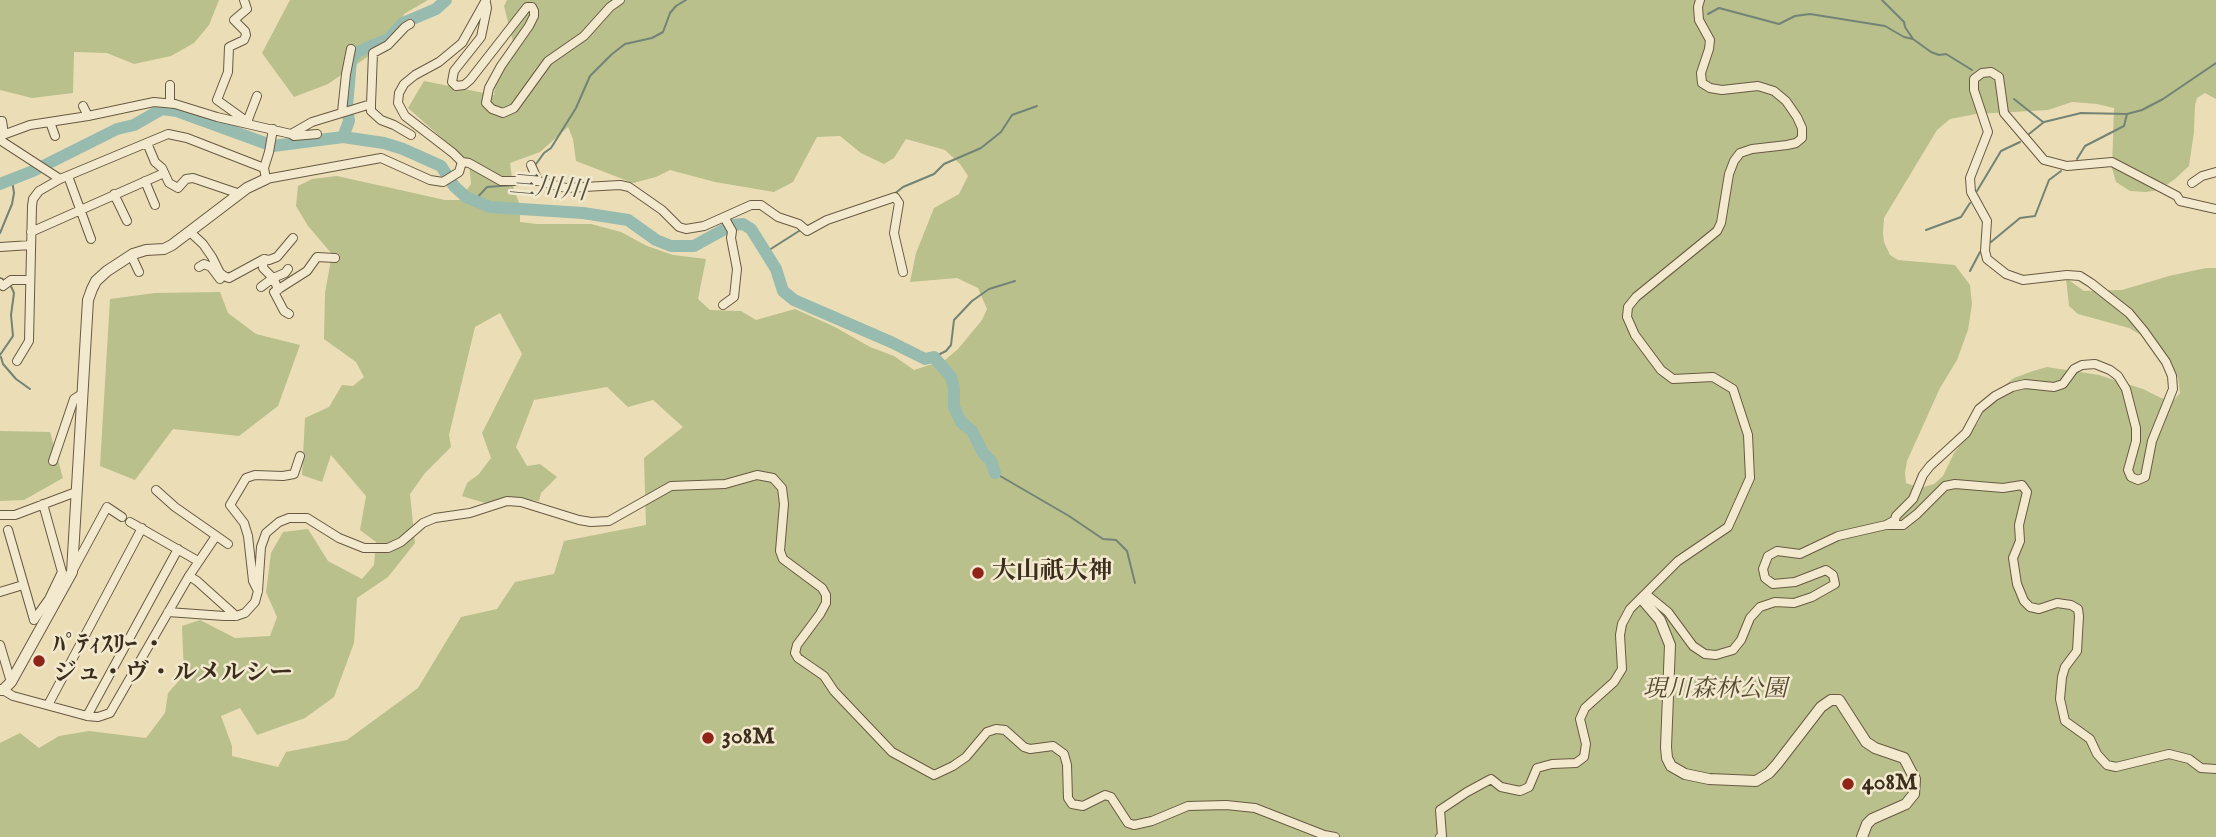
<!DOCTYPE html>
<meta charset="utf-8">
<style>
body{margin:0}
canvas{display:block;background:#ebddb5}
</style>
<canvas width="2216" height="837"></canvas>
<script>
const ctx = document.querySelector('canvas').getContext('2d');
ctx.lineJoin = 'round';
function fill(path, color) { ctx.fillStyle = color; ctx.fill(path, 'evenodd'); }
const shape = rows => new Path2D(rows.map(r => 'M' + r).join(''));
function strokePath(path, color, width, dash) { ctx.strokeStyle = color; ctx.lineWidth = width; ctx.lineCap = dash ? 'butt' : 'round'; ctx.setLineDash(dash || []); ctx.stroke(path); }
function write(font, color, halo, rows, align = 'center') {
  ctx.font = font + ' "IM FELL English","Noto Serif JP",serif'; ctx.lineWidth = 5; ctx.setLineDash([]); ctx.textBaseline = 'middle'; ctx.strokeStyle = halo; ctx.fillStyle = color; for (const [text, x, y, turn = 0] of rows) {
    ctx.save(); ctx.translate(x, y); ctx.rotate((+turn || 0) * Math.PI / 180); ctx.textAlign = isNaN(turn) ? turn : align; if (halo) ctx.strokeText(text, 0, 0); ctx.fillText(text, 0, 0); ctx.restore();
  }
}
const green = shape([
 [0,0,219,0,209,25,194,43,171,56,134,64,107,53,74,52,73,93,32,98,0,90],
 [290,0,428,0,404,14,399,35,328,84,294,97,262,53],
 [507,0,2216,0,2216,99,2205,93,2197,98,2195,105,2194,132,2189,166,2175,179,2159,190,2146,192,2130,191,2116,182,2112,168,2114,108,2097,104,2072,102,2048,110,1976,114,1950,119,1937,130,1884,218,1883,233,1884,242,1890,255,1898,260,1955,265,1970,285,1972,304,1968,330,1957,360,1940,388,1907,461,1905,473,1906,483,1920,488,1934,484,1943,476,1954,453,1978,423,1988,399,2014,378,2033,371,2047,367,2099,375,2143,389,2161,398,2174,400,2180,393,2178,378,2167,357,2148,339,2129,328,2078,314,2069,306,2066,278,2084,291,2122,290,2169,276,2206,268,2216,268,2216,837,0,837,0,743,20,733,39,748,59,736,89,731,146,738,165,713,168,693,184,675,182,626,200,620,235,638,270,636,277,617,266,592,271,553,283,532,308,529,328,561,362,579,374,565,376,542,360,530,366,496,331,455,322,482,302,475,305,418,329,407,342,385,353,386,364,377,356,362,324,339,325,293,332,254,308,226,296,206,298,186,312,179,337,176,445,200,460,200,471,184,469,162,408,108,424,81,494,95,497,63,514,46,504,6],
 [568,127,573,139,576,161,633,183,656,177,670,170,715,182,774,192,793,182,817,137,840,136,861,153,884,164,894,158,906,139,945,150,960,164,968,176,959,194,934,208,916,253,910,282,957,278,978,288,987,309,982,320,958,349,945,360,914,370,894,356,870,347,835,327,795,309,756,320,741,311,710,310,698,299,706,259,673,255,647,246,621,232,591,224,537,224,520,222,520,206,513,186,510,163,540,152],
 [500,313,522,354,482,433,491,458,479,474,467,483,462,496,485,503,513,498,539,501,541,493,557,477,540,464,527,466,516,447,534,400,607,387,628,407,653,400,683,427,644,458,646,525,564,541,554,574,515,582,497,609,461,617,418,688,347,740,286,752,278,767,232,756,232,746,221,716,240,708,257,735,305,718,334,697,354,643,357,598,388,577,415,543,410,494,425,473,451,447,449,435,475,327],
 [220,292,228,313,256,334,300,345,278,406,239,436,173,429,135,480,100,466,110,299,155,293],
 [0,431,50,432,63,478,24,500,0,501]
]);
const stream = shape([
 [1882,0,1904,22,1905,27,1913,39,1931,52,1939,55,1946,54,1972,70],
 [1708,14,1719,8,1779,24,1795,16,1810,14,1885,26,1904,37,1913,39],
 [2014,99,2043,122],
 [2029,134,2044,122,2081,113,2127,114,2142,110,2163,99,2216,63],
 [2077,159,2085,146,2124,126,2127,114],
 [536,164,544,153,551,148,576,108,590,76,612,54,625,44,652,38,663,32,670,13,676,6,686,0],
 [1977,191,2001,151,2020,142],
 [893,195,903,187,934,174,944,164,981,148,1001,132,1012,115,1037,106],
 [474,201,487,187,514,185],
 [808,226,816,222],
 [1926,230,1961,217,1970,203],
 [0,233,12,204,14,193,12,180],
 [1991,242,2020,218,2035,216,2049,180,2061,171],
 [766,252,799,231],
 [1970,271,1980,252],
 [0,278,6,281],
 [0,355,13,336,11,315,14,293,10,284],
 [1,357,3,364,16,379,30,389],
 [934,357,946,351,951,345,954,320,972,301,989,289,1015,281],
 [995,473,1069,516,1103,539,1116,540,1127,551,1135,583]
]);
const river = shape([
 [343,137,349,121,347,106,351,61,355,53,388,39,403,23,436,9,446,0],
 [0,184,33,171,117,129,134,125,162,109,177,111,273,146,343,137,384,143,403,149,441,166,454,186,466,197,490,207,583,213,628,220,656,240,671,246,694,246,732,225,743,224,751,229,758,240,776,269,783,291,794,300,891,342,925,359,934,357,951,377,954,388,954,407,961,422,972,431,983,453,991,461,995,473]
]);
const minor = shape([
 [244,0,247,9,234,20,245,31,246,35,244,40,229,47,228,72,217,100,249,123],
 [486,0,462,43,439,62,415,75,404,84,399,93,398,103,405,116,453,153,462,162,469,163,501,181,538,181,566,188,620,185,629,187,662,210,679,227,686,229,704,226,751,205,761,205,778,217,799,224,807,231,827,220,895,197,899,203,894,233,903,272],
 [486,3,487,8,481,37,454,71,452,82,456,86,464,85,470,80,527,7,532,7,534,11,534,16,529,26,501,66,489,88,486,103,492,109,503,113,514,108,548,61,584,36,610,7,620,0],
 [410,24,405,27,388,45,373,53,371,104,371,111,381,120,394,125,411,135],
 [170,85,170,103],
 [83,106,88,116],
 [342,112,346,74,351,49],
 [0,121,2,121,4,134],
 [50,122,55,136],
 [247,122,257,96],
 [273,129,269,152,264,168,266,179,381,158,430,180,443,182,459,172,462,162],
 [291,134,294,136,317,134],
 [0,136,30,125,88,116,154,102,175,104,217,117,291,134,312,122,371,104],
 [0,140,60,179],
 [147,143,155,162,162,168,169,183,178,188,186,179,193,178,240,194],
 [531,165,538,181],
 [68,176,91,239],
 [145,181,155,205],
 [2192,183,2202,176,2216,172],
 [114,194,127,221],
 [31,232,164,173],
 [190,232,203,244,212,257,220,273,224,276,229,278,264,259,263,268,274,279,278,290],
 [0,247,31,245],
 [131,255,139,272],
 [264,259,269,260,277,257,293,238],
 [199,267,204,264,211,267,220,279],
 [0,283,3,286,11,280,30,280],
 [261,287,273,278,285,273,288,269],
 [723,305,734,297,737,269,731,238,732,231,724,217],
 [289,314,284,311,274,292,307,271,317,257,335,258],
 [17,361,29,341,32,206,33,199,39,191,60,179,168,134,187,138,264,168],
 [53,461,74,399,82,394],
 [156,490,175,507,228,544],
 [0,515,15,515,76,492],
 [130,522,198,561],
 [1889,525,1903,525,1917,514,1945,486,1955,484,2003,488,2022,485,2027,492,2019,525,2020,541,2013,558,2017,584,2024,601,2030,607,2039,609,2057,603,2071,605,2078,609,2079,616,2077,651,2065,667,2062,677,2060,699,2065,721,2090,739,2097,754,2107,765,2116,767,2169,754,2189,759,2201,768,2216,769],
 [8,530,34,620],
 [73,570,107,507,122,517],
 [189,576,197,581,236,616],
 [258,591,253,581,248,536,244,523,230,505,246,478,255,475,283,476,294,474,300,456],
 [0,592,23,585],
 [1646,594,1668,612,1693,646,1705,654,1716,655,1733,650,1741,640,1750,618,1760,607,1775,602,1794,603,1812,597,1835,584,1833,575,1826,570,1795,582,1773,584,1765,578,1763,569,1768,556,1777,551,1800,554,1838,536,1886,525,1895,520,1896,516,1913,499,1923,475,1930,466,1966,433,1979,409,1995,396,2012,387,2025,384,2054,387,2063,384,2074,369,2082,365,2095,364,2110,370,2118,376,2126,389,2136,428,2136,441,2128,470,2131,477,2138,480,2145,477,2152,441,2173,389,2172,376,2166,362,2144,331,2129,313,2091,283,2080,276,2067,275,2023,280,2006,274,1987,259,1985,251,1987,221,1971,192,1970,178,1988,132,1974,90,1974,79,1982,73,1991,72,1999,77,2004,113,2044,160,2067,166,2112,162,2177,196,2180,201,2216,209],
 [168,612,224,616,236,616,245,613,255,602,258,591,261,547,266,533,279,522,289,518,307,518,339,538,364,548,388,548,401,542,423,523,435,518,470,513,507,501,521,502,579,520,591,522,609,521,671,486,725,484,757,475,773,478,782,488,784,504,780,551,783,559,822,588,826,595,826,603,820,614,797,645,795,653,798,658,824,676,834,691,892,752,934,775,953,766,966,757,987,732,996,729,1005,730,1024,747,1030,749,1053,746,1064,754,1067,765,1068,798,1072,804,1083,806,1105,795,1111,797,1128,823,1134,825,1152,821,1188,806,1226,805,1255,808,1324,835,1335,837],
 [34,620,49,599,62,572,43,504],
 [0,645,11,682],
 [3,690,13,696,87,716,98,717,110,713,189,576,216,536],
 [48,705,142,528],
 [87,716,178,549],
 [1440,837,1442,836,1440,810,1467,792,1491,779,1501,787,1520,791,1529,787,1537,768,1552,764,1576,763,1584,757,1586,744,1580,719,1585,708,1614,682,1622,669,1620,635,1622,624,1630,609,1678,561,1728,527,1750,478,1748,435,1733,389,1713,377,1673,379,1661,370,1635,335,1627,317,1628,307,1636,297,1717,231,1721,223,1729,174,1734,161,1740,153,1752,149,1787,145,1796,143,1802,138,1802,128,1797,117,1786,101,1774,91,1758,86,1722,90,1710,88,1702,83,1701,73,1709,49,1710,40,1699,20,1698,7,1700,0]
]);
const tertiary = shape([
 [1642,599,1660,620,1670,645,1666,747,1667,758,1671,766,1685,774,1709,779,1756,781,1769,773,1777,764,1821,707,1831,700,1839,700,1866,742,1875,748,1904,758,1915,779,1914,794,1909,800,1906,804,1872,819,1867,824,1862,837],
 [0,690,3,690,11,682,72,572,88,300,92,289,96,281,107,271,133,254,146,250,164,249,172,245,247,188,266,179]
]);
const markers = [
 [978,573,7,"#8f2418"],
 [39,661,7,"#8f2418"],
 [708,738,7,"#8f2418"],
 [1848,784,7,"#8f2418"]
];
const poiNames = [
 ["大山祇大神",992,573],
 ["ﾊﾟﾃｨｽﾘｰ ・",53,647],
 ["ジュ・ヴ・ルメルシー",53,675],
 ["308M",722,738],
 ["408M",1862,784]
];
const parkNames = [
 ["現川森林公園",1715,691]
];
const waterNames = [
 ["三川川",548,190,5]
];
fill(green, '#b9c08c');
strokePath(stream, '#738375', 2);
strokePath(river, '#98bbb0', 12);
strokePath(minor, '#685a42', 10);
strokePath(tertiary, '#685a42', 12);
strokePath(minor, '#f2e9cf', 8);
strokePath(tertiary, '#f2e9cf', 10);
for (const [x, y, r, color] of markers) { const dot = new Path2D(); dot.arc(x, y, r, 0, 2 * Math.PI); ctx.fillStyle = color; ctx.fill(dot); strokePath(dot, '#f2e9cf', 2.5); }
write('bold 24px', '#3c2e1c', '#f2e9cf', poiNames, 'left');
write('italic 24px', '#554b32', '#f2e9cf', parkNames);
write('italic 26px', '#535141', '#f2e9cf', waterNames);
</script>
